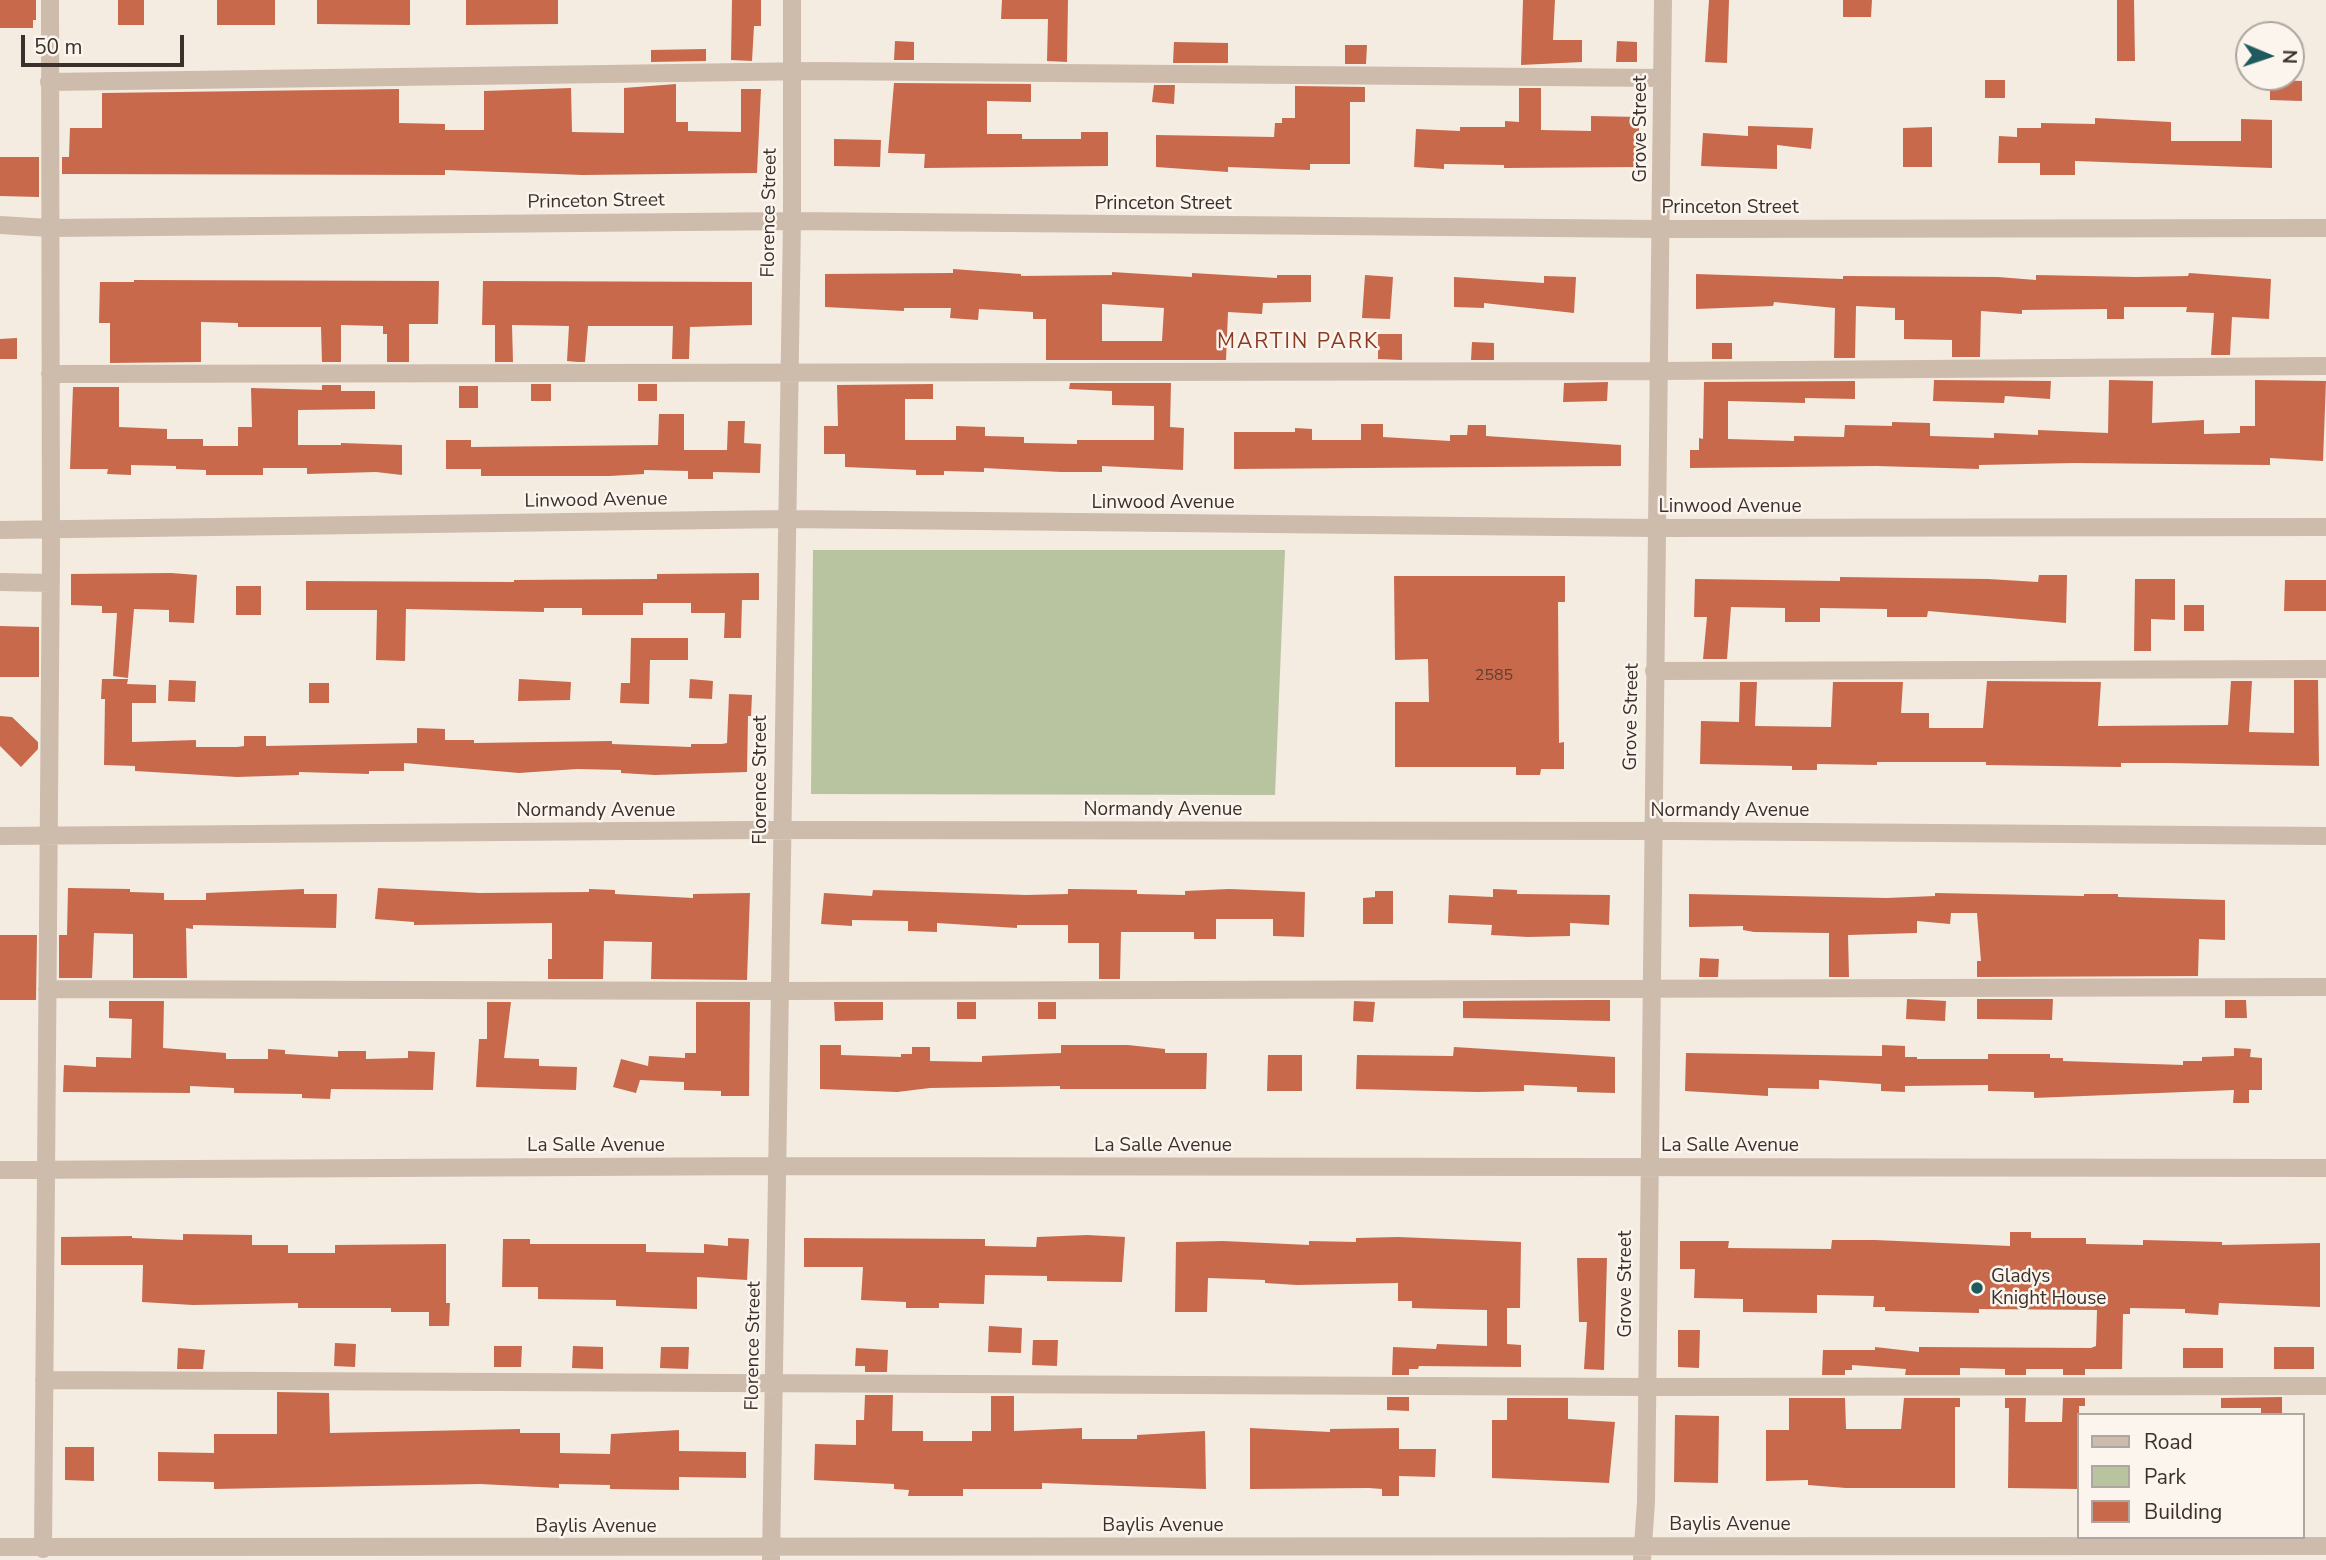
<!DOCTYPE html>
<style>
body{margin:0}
#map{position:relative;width:2326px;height:1560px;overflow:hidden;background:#f4ebe1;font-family:"Nunito Sans",sans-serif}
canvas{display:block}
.legend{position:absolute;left:2077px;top:1413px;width:228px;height:126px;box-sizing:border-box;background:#fbf5ee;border:2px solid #aea6a0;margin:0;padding:9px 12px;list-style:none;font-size:21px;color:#3b302b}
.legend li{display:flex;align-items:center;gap:14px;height:35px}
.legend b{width:35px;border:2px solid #aea6a0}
.north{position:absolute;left:2235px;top:21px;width:70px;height:70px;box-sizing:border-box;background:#fbf5ee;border:2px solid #aea6a0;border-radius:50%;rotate:92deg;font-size:19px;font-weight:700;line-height:28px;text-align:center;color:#3b302b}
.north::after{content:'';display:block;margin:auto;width:24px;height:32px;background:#1f5a5e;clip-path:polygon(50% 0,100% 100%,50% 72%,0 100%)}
.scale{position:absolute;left:21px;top:35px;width:163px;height:32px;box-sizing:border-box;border:4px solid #3b302b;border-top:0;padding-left:9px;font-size:21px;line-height:24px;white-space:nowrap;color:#3b302b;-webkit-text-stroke:5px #fbf5ee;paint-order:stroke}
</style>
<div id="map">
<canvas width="2326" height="1560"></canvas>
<ul class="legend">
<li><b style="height:9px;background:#cdbbac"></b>Road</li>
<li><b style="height:19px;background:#b8c4a0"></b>Park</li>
<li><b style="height:19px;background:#c8694b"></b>Building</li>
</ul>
<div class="north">N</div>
<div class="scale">50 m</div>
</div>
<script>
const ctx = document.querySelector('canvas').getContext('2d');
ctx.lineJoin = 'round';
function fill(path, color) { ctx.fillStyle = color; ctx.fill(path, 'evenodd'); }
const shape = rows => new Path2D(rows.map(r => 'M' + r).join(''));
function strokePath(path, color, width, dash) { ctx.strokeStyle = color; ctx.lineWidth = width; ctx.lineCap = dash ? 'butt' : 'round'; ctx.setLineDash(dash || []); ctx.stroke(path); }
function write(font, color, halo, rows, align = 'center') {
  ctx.font = font + ' "Nunito Sans",sans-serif'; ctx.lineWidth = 5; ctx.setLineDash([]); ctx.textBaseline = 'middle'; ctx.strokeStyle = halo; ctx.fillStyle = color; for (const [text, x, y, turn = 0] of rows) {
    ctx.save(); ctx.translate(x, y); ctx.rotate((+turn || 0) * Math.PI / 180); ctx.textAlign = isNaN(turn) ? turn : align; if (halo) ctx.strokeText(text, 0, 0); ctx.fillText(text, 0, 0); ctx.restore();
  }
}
const green = shape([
 [813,550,1285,550,1275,795,811,794]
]);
const building = shape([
 [0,0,36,0,36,20,33,20,33,28,0,28],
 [118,0,144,0,144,25,118,25],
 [217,0,275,0,275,25,217,25],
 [317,0,410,0,410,25,317,24],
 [466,0,558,0,558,24,466,25],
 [732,0,761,0,761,26,754,26,752,61,731,60],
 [1002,0,1068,0,1067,62,1047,61,1048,19,1001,19],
 [1523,0,1555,0,1553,40,1582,40,1582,62,1521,65],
 [1709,0,1729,0,1727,63,1705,62],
 [1843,0,1872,0,1871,17,1843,17],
 [2117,0,2134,0,2135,61,2117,61],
 [895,41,914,42,914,60,894,60],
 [1617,41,1637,42,1637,62,1616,62],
 [1174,42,1228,43,1228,63,1173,63],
 [1345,45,1367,45,1366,64,1345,64],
 [706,49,706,61,651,62,651,50],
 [1985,80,2005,80,2005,98,1985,98],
 [2270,80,2302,81,2302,101,2270,100],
 [894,83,1031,84,1031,102,987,101,987,134,1022,134,1022,139,1081,139,1081,132,1108,132,1108,166,924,168,925,154,888,153],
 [676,84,676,122,688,122,688,131,741,132,741,89,761,89,757,173,583,175,445,170,445,175,62,174,62,157,69,157,70,128,102,128,102,93,399,89,399,123,445,124,445,130,484,130,484,91,571,88,572,132,624,133,624,88],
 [1154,85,1175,85,1174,104,1152,102],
 [1295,86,1365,87,1365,102,1350,102,1350,164,1310,164,1310,170,1228,167,1228,172,1156,167,1156,135,1274,137,1275,123,1282,123,1282,118,1295,118],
 [1519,88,1541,88,1541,130,1591,131,1591,116,1639,117,1639,167,1504,168,1504,165,1444,164,1444,169,1414,167,1416,129,1460,131,1460,127,1505,127,1505,121,1519,122],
 [2095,118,2171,122,2171,141,2241,141,2241,119,2272,120,2272,168,2075,161,2075,175,2040,175,2040,163,1998,163,1999,136,2017,137,2017,128,2041,128,2041,123,2095,124],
 [1748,126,1813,128,1811,149,1777,145,1777,169,1701,166,1703,133,1748,136],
 [1932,127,1932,167,1903,167,1903,128],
 [834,139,881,140,880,167,834,166],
 [0,157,39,157,39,197,0,196],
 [953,269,1021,274,1021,276,1112,275,1112,272,1192,277,1192,273,1277,278,1277,275,1311,275,1311,302,1263,303,1262,314,1228,312,1226,360,1046,360,1046,319,1033,319,1033,312,979,309,978,320,950,318,951,308,904,308,904,311,825,307,825,274,953,273],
 [1102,304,1164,308,1162,341,1102,341],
 [2189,273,2271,279,2269,319,2232,317,2230,355,2211,355,2214,313,2186,312,2187,307,2124,307,2124,319,2107,319,2107,309,2022,310,2022,314,1981,311,1980,357,1952,357,1952,340,1904,339,1904,320,1895,320,1895,308,1856,306,1855,358,1834,358,1835,308,1774,302,1773,306,1696,309,1696,274,1843,279,1843,276,1998,277,2036,280,2036,275,2136,277,2188,276],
 [1365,275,1393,277,1390,319,1362,318],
 [1544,276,1576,277,1574,313,1484,303,1484,308,1454,307,1454,277,1544,283],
 [134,280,439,281,438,324,409,324,409,362,387,362,387,334,383,334,383,326,341,325,341,362,322,362,321,327,238,327,238,323,201,322,201,362,110,363,110,323,99,323,100,282,134,282],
 [483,281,752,282,752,325,690,327,689,359,672,359,673,326,588,326,585,362,578,362,567,361,569,326,512,325,513,362,495,362,495,325,482,325],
 [1378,334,1402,334,1402,360,1378,359],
 [17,338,17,359,0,359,0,339],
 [1472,342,1494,343,1494,360,1471,360],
 [1712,343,1732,343,1732,359,1712,359],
 [1934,380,2051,381,2050,399,2005,396,2004,403,1933,401],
 [2109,380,2153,381,2152,423,2204,420,2204,434,2240,433,2240,426,2255,426,2255,380,2326,381,2323,461,2270,458,2270,465,2074,463,1979,465,1979,469,1877,466,1690,468,1690,450,1699,450,1699,438,1703,439,1704,382,1855,381,1855,399,1805,398,1805,403,1728,401,1728,439,1794,441,1794,436,1844,437,1845,425,1892,426,1892,422,1930,423,1930,436,1994,438,1994,433,2038,435,2038,430,2108,433],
 [1608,382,1607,401,1563,402,1564,383],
 [1070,383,1171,383,1170,427,1184,428,1183,470,1102,466,1102,472,1061,472,984,468,984,472,944,471,944,475,916,475,916,470,845,467,845,454,824,454,824,426,838,426,837,385,933,384,933,399,905,399,905,440,956,440,956,426,985,427,985,436,1024,437,1024,443,1077,444,1077,440,1154,440,1154,406,1112,405,1112,391,1069,389],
 [531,384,551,384,551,401,531,401],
 [638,384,657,384,657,401,638,401],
 [322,385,341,385,341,391,375,391,375,409,298,410,298,445,341,445,341,443,402,445,402,475,376,472,307,474,307,468,263,468,263,475,206,475,206,470,176,469,176,466,131,465,131,475,107,474,108,469,70,469,73,387,119,387,119,427,167,429,167,439,203,439,203,446,238,446,238,427,252,427,251,388,322,390],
 [459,386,478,386,478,408,459,408],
 [659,414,684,414,684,450,727,450,728,421,745,421,744,443,761,444,760,473,713,472,713,479,688,479,688,471,644,470,644,474,610,476,481,476,481,469,446,469,446,440,471,440,471,447,658,445],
 [1361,424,1383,424,1383,437,1450,441,1450,435,1467,435,1468,425,1486,425,1486,436,1621,445,1621,466,1234,469,1234,432,1295,432,1295,428,1312,429,1312,440,1361,440],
 [171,573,197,575,194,623,169,622,169,610,134,609,128,678,113,676,117,613,102,613,102,606,71,605,71,574],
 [759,573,759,600,742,600,741,638,724,638,725,613,691,613,691,603,643,603,643,615,582,615,582,608,544,608,544,612,406,609,405,661,376,660,377,610,306,610,306,581,514,582,514,580,657,579,657,574],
 [2039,575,2067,575,2066,623,1928,611,1927,617,1887,617,1887,609,1820,608,1820,622,1785,622,1785,608,1731,607,1727,659,1703,659,1707,617,1694,617,1695,579,1840,581,1840,577,1988,579,2038,582],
 [1394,576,1565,576,1565,602,1558,602,1559,743,1564,742,1564,769,1541,769,1540,775,1516,775,1516,767,1395,767,1395,702,1429,702,1428,659,1395,660],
 [2135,579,2175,579,2175,620,2151,619,2151,651,2134,651],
 [2285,580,2326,580,2326,611,2284,611],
 [236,586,261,586,261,615,236,615],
 [2184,605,2204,605,2204,631,2184,631],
 [0,626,39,627,39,677,0,677],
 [631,638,688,638,688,660,650,660,649,704,620,703,621,683,630,683],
 [102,679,128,679,127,684,156,685,156,703,132,703,132,742,196,740,196,747,237,747,244,746,244,736,266,736,266,746,417,743,417,728,445,729,445,740,474,740,474,743,612,741,612,744,691,747,691,744,722,744,727,743,729,694,752,695,751,716,748,716,747,772,655,775,621,773,621,770,577,769,519,773,404,763,404,771,369,771,369,774,299,772,299,775,237,777,135,771,135,766,104,765,105,699,101,699],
 [519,679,571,682,570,700,518,701],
 [690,679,713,681,712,699,689,698],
 [169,680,196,681,195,702,168,701],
 [2294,680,2318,680,2319,766,2170,763,2121,763,2121,767,1986,765,1986,762,1877,762,1877,765,1817,764,1817,770,1792,770,1792,766,1700,764,1701,721,1739,722,1740,682,1757,682,1755,726,1831,727,1833,682,1903,682,1901,713,1929,713,1929,728,1983,728,1987,681,2101,682,2098,726,2228,725,2231,681,2252,681,2249,732,2294,733],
 [309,683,329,683,329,703,309,703],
 [0,716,12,717,38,742,38,749,21,767,0,746],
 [68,888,130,889,130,892,164,893,164,900,206,900,206,893,304,889,304,894,337,894,336,928,193,925,193,929,186,928,187,978,133,978,133,934,94,933,92,978,59,978,59,935,67,935],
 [378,888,480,893,589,892,589,889,615,890,615,894,693,898,693,894,750,893,747,980,651,979,652,942,604,941,603,979,548,979,548,959,552,959,552,923,414,925,414,922,375,919],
 [1068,889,1137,890,1137,894,1185,895,1185,891,1229,889,1305,892,1304,937,1273,936,1273,919,1216,919,1216,939,1194,939,1194,932,1121,932,1120,979,1099,979,1099,943,1068,943,1068,925,1017,925,1017,928,937,923,937,932,908,931,908,921,852,920,852,926,821,924,824,893,872,896,873,890,1026,895,1068,894],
 [1493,889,1517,890,1517,894,1610,895,1609,925,1570,923,1570,936,1528,937,1491,935,1492,925,1448,923,1449,895,1493,897],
 [1375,891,1393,891,1393,924,1363,924,1363,898,1375,897],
 [1935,893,2084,896,2084,894,2118,894,2118,897,2225,900,2225,940,2199,939,2198,976,1977,977,1977,961,1981,961,1977,913,1951,913,1950,924,1917,921,1917,933,1848,935,1849,977,1829,977,1829,933,1754,932,1743,930,1743,926,1689,927,1689,894,1887,898,1935,896],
 [0,935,37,935,36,1000,0,1000],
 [1700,958,1719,959,1718,977,1699,977],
 [1907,999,1946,1001,1945,1021,1906,1019],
 [1977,999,2053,999,2052,1020,1977,1019],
 [1590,1000,1610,1000,1610,1021,1463,1018,1463,1001],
 [2225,1000,2246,1000,2247,1018,2225,1018],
 [109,1001,164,1001,163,1048,226,1053,226,1059,268,1059,268,1049,285,1050,285,1054,338,1057,338,1051,366,1051,366,1059,408,1058,408,1051,435,1052,433,1090,331,1089,330,1099,302,1098,302,1094,234,1093,234,1088,190,1086,190,1093,63,1092,64,1065,96,1067,96,1057,131,1058,132,1019,109,1018],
 [1354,1001,1375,1002,1373,1022,1353,1021],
 [487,1002,511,1002,504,1058,539,1059,539,1066,577,1067,576,1090,476,1087,479,1039,487,1039],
 [696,1002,750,1002,749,1096,721,1096,721,1091,684,1090,684,1082,640,1080,636,1093,613,1087,621,1059,648,1066,649,1056,685,1058,685,1053,696,1053],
 [834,1002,883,1002,883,1020,835,1021],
 [957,1002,976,1002,976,1019,957,1019],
 [1038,1002,1056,1002,1056,1019,1038,1019],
 [820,1045,841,1045,841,1055,901,1057,901,1054,912,1054,912,1047,930,1047,930,1061,982,1062,982,1056,1061,1053,1061,1045,1128,1045,1165,1049,1165,1053,1207,1053,1206,1089,1060,1089,1060,1086,930,1088,897,1092,820,1089],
 [1882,1045,1905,1046,1905,1057,1917,1057,1917,1059,1988,1059,1988,1054,2050,1054,2050,1058,2063,1058,2063,1061,2183,1065,2183,1061,2202,1061,2202,1057,2234,1056,2234,1048,2251,1049,2250,1057,2262,1058,2262,1090,2249,1090,2249,1103,2233,1103,2234,1090,2034,1098,2034,1092,1988,1091,1988,1085,1905,1086,1905,1092,1881,1091,1881,1084,1819,1080,1819,1089,1768,1088,1768,1096,1685,1091,1686,1053,1882,1056],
 [1454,1047,1615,1057,1615,1093,1577,1092,1577,1087,1524,1085,1524,1091,1477,1092,1356,1089,1357,1055,1453,1056],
 [1268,1055,1302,1055,1302,1091,1267,1091],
 [2010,1232,2031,1232,2031,1238,2086,1238,2086,1244,2143,1245,2143,1240,2222,1242,2222,1245,2320,1243,2320,1307,2219,1303,2218,1315,2185,1313,2185,1309,2130,1308,2130,1314,2123,1314,2122,1369,2085,1369,2085,1375,2063,1375,2063,1369,2026,1369,2026,1375,2005,1375,2005,1369,1960,1368,1960,1375,1905,1375,1906,1369,1852,1365,1852,1370,1845,1370,1845,1375,1822,1375,1823,1350,1875,1350,1875,1347,1919,1352,1919,1347,2091,1348,2096,1346,2097,1310,1979,1309,1979,1313,1885,1311,1885,1307,1873,1307,1874,1296,1817,1295,1817,1313,1743,1312,1743,1299,1694,1298,1695,1269,1680,1269,1680,1241,1729,1241,1728,1248,1831,1249,1832,1240,1875,1240,2010,1246],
 [183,1234,252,1235,252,1245,288,1245,288,1253,335,1253,335,1245,446,1244,446,1303,450,1303,449,1326,429,1326,429,1312,391,1312,391,1308,298,1308,298,1303,193,1305,142,1302,143,1265,61,1265,61,1237,132,1236,132,1238,183,1240],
 [1087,1235,1125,1237,1122,1282,1047,1281,1047,1276,985,1275,984,1304,939,1303,939,1308,906,1308,906,1302,861,1300,863,1267,804,1267,804,1238,985,1239,985,1246,1036,1247,1037,1237],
 [1398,1237,1521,1242,1520,1308,1507,1308,1507,1344,1521,1345,1521,1367,1419,1366,1418,1369,1409,1369,1409,1375,1392,1375,1393,1347,1436,1349,1437,1344,1487,1346,1487,1310,1412,1308,1412,1301,1398,1301,1398,1283,1297,1285,1265,1283,1265,1280,1208,1278,1207,1312,1175,1312,1176,1242,1223,1241,1309,1245,1309,1241,1356,1242,1356,1238],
 [728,1238,749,1239,747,1280,697,1277,697,1309,616,1306,616,1300,538,1299,538,1287,502,1287,503,1239,530,1239,530,1244,646,1244,646,1252,704,1253,704,1244,728,1246],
 [1577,1258,1607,1258,1604,1370,1584,1369,1587,1322,1579,1322],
 [989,1326,1022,1328,1021,1353,988,1352],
 [1678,1330,1700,1330,1699,1368,1678,1367],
 [1033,1340,1058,1340,1057,1366,1032,1365],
 [335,1343,356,1344,355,1367,334,1366],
 [494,1346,522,1346,521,1367,494,1367],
 [573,1346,603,1347,603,1369,572,1368],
 [661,1347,689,1347,688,1369,660,1368],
 [2274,1347,2314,1347,2314,1369,2274,1369],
 [178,1348,205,1350,203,1369,177,1369],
 [856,1348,888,1350,887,1372,865,1372,865,1366,855,1366],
 [2183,1348,2223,1348,2223,1368,2183,1368],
 [277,1392,329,1393,330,1433,520,1429,520,1433,560,1433,560,1453,610,1454,611,1434,679,1430,679,1451,746,1452,746,1478,679,1477,679,1490,610,1489,610,1485,559,1484,559,1488,480,1484,214,1489,214,1482,158,1481,158,1452,214,1453,214,1434,277,1434],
 [865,1395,893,1395,892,1431,923,1431,923,1441,972,1441,972,1431,991,1431,991,1396,1014,1396,1014,1431,1082,1428,1082,1439,1137,1439,1137,1435,1205,1431,1206,1489,1042,1483,1042,1489,963,1489,963,1496,908,1496,909,1490,894,1489,894,1484,814,1480,815,1444,856,1445,856,1420,864,1420],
 [1387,1397,1409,1397,1409,1411,1387,1410],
 [2282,1397,2282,1415,2261,1415,2261,1408,2221,1408,2221,1398],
 [1507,1398,1568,1398,1568,1419,1615,1422,1609,1483,1492,1478,1492,1420,1507,1420],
 [1789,1398,1845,1398,1846,1429,1901,1429,1904,1398,1960,1398,1960,1407,1955,1407,1955,1488,1846,1488,1808,1485,1808,1480,1766,1481,1766,1430,1789,1430],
 [2005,1398,2026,1398,2025,1422,2062,1422,2063,1398,2085,1398,2085,1406,2079,1406,2079,1489,2008,1488,2009,1408,2005,1408],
 [1675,1415,1719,1416,1718,1483,1674,1482],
 [1250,1428,1330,1432,1330,1429,1399,1428,1399,1449,1436,1449,1435,1477,1399,1476,1399,1496,1382,1496,1382,1489,1369,1488,1250,1489],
 [65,1447,94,1447,94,1481,65,1480]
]);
const minor = shape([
 [49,82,814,71,1662,78],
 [0,225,49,228,792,221,1661,229,2326,228],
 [50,374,1659,371,2326,366],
 [0,530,786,519,1656,528,2326,527],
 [0,582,51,583],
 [1654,671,2326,669],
 [0,836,756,830,1676,831,2326,836],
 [47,989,779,991,2326,987],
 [0,1170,777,1166,2326,1168],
 [44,1380,1647,1387,2326,1386],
 [0,1547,2326,1546],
 [43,1549,51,552,50,0],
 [771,1560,792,221,792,0],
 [1642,1560,1646,1502,1663,0]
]);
const markers = [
 [1977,1288,7,"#1f5a5e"]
];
const numberNames = [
 ["2585",1494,676]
];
const streetNames = [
 ["Grove Street",1641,129,-90],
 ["Princeton Street",596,202,-1],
 ["Princeton Street",1163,204],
 ["Princeton Street",1730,208],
 ["Florence Street",770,213,-89],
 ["Linwood Avenue",596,501,-1],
 ["Linwood Avenue",1163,503],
 ["Linwood Avenue",1730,507],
 ["Grove Street",1632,717,-89],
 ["Florence Street",761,780,-90],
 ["Normandy Avenue",1163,810],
 ["Normandy Avenue",596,811],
 ["Normandy Avenue",1730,811],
 ["La Salle Avenue",596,1146],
 ["La Salle Avenue",1163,1146],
 ["La Salle Avenue",1730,1146],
 ["Grove Street",1626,1284,-90],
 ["Florence Street",754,1346,-89],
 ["Baylis Avenue",1730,1525],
 ["Baylis Avenue",1163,1526],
 ["Baylis Avenue",596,1527]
];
const poiNames = [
 ["Gladys",1991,1277],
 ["Knight House",1991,1299]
];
const neighbourhoodNames = [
 ["MARTIN PARK",1298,343]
];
fill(green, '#b8c4a0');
fill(building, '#c8694b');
strokePath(minor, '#cdbbac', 18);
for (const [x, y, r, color] of markers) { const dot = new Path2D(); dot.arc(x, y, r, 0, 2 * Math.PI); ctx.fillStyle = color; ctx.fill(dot); strokePath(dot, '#fbf5ee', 2.5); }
write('16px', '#5e3e33', null, numberNames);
write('19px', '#3b302b', '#fbf5ee', streetNames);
write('19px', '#3b302b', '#fbf5ee', poiNames, 'left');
ctx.letterSpacing = '2px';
write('21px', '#8c3b22', '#fbf5ee', neighbourhoodNames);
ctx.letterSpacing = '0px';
</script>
